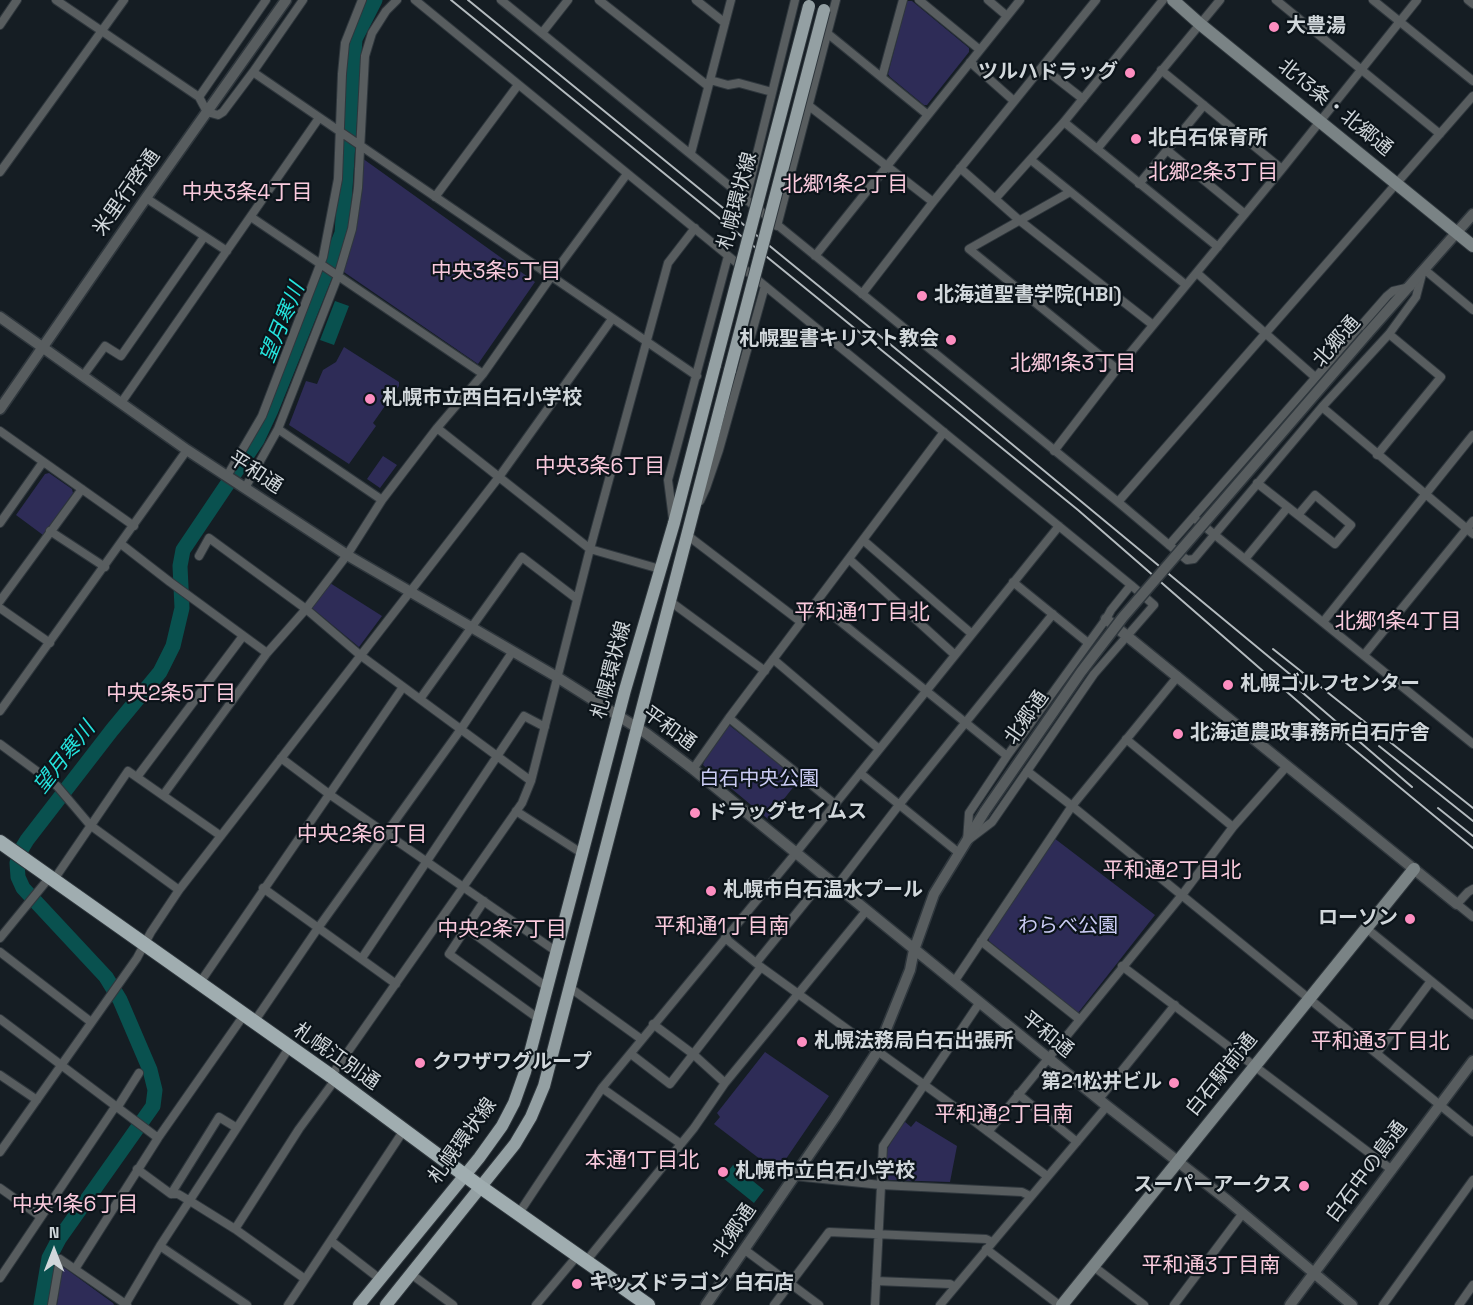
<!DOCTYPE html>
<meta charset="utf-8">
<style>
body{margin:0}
#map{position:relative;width:1473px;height:1305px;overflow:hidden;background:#151d23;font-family:"Space Grotesk",sans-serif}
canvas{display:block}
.north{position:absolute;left:24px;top:1221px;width:60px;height:60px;-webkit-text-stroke:4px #0c141a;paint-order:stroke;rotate:0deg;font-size:16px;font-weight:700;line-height:24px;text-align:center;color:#d1d7db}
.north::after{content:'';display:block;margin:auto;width:21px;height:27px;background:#d1d7db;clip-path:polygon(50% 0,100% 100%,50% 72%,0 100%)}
</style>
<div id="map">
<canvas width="1473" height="1305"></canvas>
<div class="north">N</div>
</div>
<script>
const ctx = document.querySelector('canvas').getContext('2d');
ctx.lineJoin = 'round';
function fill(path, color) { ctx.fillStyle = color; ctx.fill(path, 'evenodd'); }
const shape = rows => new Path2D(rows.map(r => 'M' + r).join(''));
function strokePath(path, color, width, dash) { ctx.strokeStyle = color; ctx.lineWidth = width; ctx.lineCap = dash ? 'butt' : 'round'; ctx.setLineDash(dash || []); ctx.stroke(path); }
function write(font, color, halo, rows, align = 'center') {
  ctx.font = font + ' "Space Grotesk","Noto Sans JP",sans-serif'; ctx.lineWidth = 4.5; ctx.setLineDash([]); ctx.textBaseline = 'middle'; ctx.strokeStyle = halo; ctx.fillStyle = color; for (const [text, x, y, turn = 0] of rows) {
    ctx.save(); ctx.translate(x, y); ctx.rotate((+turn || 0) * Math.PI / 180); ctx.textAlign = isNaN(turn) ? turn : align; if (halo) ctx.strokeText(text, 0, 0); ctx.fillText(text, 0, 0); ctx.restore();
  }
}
const green = shape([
 [907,1,912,1,969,48,969,52,927,105,924,105,890,77,888,74],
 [362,158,535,282,478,364,341,270],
 [344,347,399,382,399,386,373,423,376,426,349,464,289,425,306,381,317,384,323,370,336,362],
 [383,456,397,465,380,488,367,479],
 [49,473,72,489,73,493,43,535,16,515,45,474],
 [330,583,382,616,359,647,312,608],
 [729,725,799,780,768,819,703,765,705,759],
 [1054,838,1155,915,1078,1013,989,941,989,937],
 [765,1052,829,1096,777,1172,714,1124,720,1117,717,1113],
 [904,1121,911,1127,916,1121,957,1146,950,1182,889,1180,885,1177,887,1149],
 [62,1266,113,1303,114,1305,57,1305]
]);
const water = shape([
 [335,301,349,306,334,345,320,340],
 [733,1165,764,1190,754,1203,723,1178]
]);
const river = shape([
 [41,1305,49,1258,59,1239,153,1106,155,1090,150,1070,120,1000,106,977,23,888,18,877,17,863,21,850,27,840,112,730,160,672,173,646,182,608,180,566,183,550,257,440,271,410,342,233,355,39,375,0]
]);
const minor = shape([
 [56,0,199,97,207,112,218,115,223,112,253,72,303,0],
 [415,0,1131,585],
 [501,0,1118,502,1187,560,1194,559,1322,407,1389,334,1416,297,1422,274],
 [599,0,708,86],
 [696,0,725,23],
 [919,0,980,50],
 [988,0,1007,16],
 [1276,0,1440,134],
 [1373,0,1473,81],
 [1468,0,1473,4],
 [0,25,17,0],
 [542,33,568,0],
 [827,33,928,115],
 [970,62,1014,101],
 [1042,67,1083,99],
 [1161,70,1282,169],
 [253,72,697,376],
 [882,77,903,0],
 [710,80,728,85,739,83,772,92],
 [199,97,266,0],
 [808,105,933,202],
 [1064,122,1218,247],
 [1097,149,1220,0],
 [1167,150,1245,214],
 [691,153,731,0],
 [1031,160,1186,285],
 [960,168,1019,220,1153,325],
 [0,172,124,0],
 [1139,184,1204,105],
 [1070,192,969,249,1117,369],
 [435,197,518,85],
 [146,198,227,251],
 [746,198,795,0],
 [995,199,1064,122,1163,0],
 [251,217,483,374],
 [777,226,836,0],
 [815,256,1020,0],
 [1425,270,1473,310],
 [1197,273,1315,377],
 [862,294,933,202,1096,0],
 [83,376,105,346,121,356,204,237],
 [121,403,319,118],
 [1322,407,1473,534],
 [437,428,590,549,660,569],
 [278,429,382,500],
 [0,431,134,526],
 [1054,451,1117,369,1282,169,1417,0],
 [1377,455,1441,377,1389,334],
 [227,476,262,416,323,257,338,179,342,74,345,43,362,0],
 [1257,483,1335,544,1351,525,1315,495,1298,515],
 [245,488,278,429,338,276,352,229,358,188,365,56,372,33,386,11,397,0],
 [700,501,706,488,719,450,765,286],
 [1118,502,1473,96],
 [1194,518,1473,744],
 [673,519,668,480,728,256],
 [0,523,43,462,46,464],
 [50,531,105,567],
 [687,535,801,622],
 [863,540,972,634],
 [121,544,170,582,267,653],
 [1169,545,1387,296,1393,291,1410,287],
 [199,556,209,538,306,609,360,655,531,781],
 [849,559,955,655],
 [1245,559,1288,507],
 [1013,582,1087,642],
 [1131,585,1154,605,1094,674,992,822,967,841,969,813,1007,756,1106,619,1111,610,1131,585],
 [0,601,82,489],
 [671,602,765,671],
 [816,602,1007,756],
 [0,608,50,643],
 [1323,622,1473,435],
 [1364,655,1473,521],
 [773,659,879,749],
 [420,699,522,557,577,599],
 [0,711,187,450],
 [729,718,835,804],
 [1126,739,1233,827],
 [0,744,57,786,90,825,179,890],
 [281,758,329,794,557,952],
 [693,769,729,718,944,432],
 [1027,771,1072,806,1473,1132],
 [860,773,959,853],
 [137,777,243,636],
 [164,794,267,653,306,609,347,555,382,500,437,428,483,374,551,277,627,174],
 [516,811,583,854],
 [53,881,128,771,221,836],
 [836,887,899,805,1053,614],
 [263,888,396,984],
 [1473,889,1468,892,1457,904,1473,917],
 [484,901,449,954,539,1019],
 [466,928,548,988],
 [1366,928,1473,1015],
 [0,938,49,878],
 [725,938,761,967,955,1107,1047,1176],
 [981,941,1079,1019],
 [0,952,91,1022],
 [362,958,524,716,545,727],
 [756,963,825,878],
 [1122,966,1392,1170],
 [954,982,1072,806,1178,676],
 [199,984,403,687],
 [569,987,641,1039],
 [0,1019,158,1138],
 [254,1022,318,928,461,729,513,651],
 [653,1024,693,1054,725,1083],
 [1377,1053,1431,981],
 [631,1054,670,1084,761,967],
 [0,1075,37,1100],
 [331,1076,522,803,531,781,590,549,668,263,695,228],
 [602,1088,681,1144],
 [1018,1094,1077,1142],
 [1099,1099,1175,1005],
 [117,1108,139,1073],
 [988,1132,1182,895,1233,827,1287,766],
 [0,1152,137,958,151,932,179,890,499,477,612,319],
 [137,1169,171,1194,178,1194,190,1201,235,1229,305,1279],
 [794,1176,881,1185,1022,1192,1030,1196],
 [0,1188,41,1217],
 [171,1194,219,1117,237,1128],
 [519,1213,602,1088,795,854,1059,526],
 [235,1229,299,1129,335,1080],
 [331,1241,380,1279],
 [160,1246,247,1305],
 [986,1249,1059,1305],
 [745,1250,819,1305],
 [587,1260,694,1128,725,1083,866,911],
 [1093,1266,1144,1305],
 [75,1269,158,1138,244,1015],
 [411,1274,453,1305],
 [0,1278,115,1107],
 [876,1281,950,1284,955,1287],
 [52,1305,60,1259,127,1305],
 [125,1305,160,1246,289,1048],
 [288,1305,404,1130],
 [536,1305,578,1255],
 [774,1305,829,1232,986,1239,992,1242],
 [875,1305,883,1146,980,1002],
 [940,1305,1107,1106],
 [1174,1305,1243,1213],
 [1383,1305,1473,1180],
 [1459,1305,1473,1285]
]);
const tertiary = shape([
 [0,317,187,450,347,555,557,677,647,734,693,769,1107,1106,1227,1200,1352,1305],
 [1367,334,1473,214],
 [0,409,146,198,286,0],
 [1106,619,1457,904],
 [706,1305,835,1117,877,1052,910,970,914,950,934,894,985,811],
 [1290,1305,1473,1061]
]);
const secondary = shape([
 [1173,0,1200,24,1473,246],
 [1062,1305,1414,869]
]);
const primary = shape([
 [359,1305,479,1158,502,1126,514,1103,525,1072,625,690,674,523,715,365],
 [386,1305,515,1144,531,1117,544,1086,730,370]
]);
const trunk = shape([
 [0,842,331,1076,482,1188,648,1305]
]);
const rail = shape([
 [451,0,1078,510,1333,732,1473,848],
 [468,0,961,402,1309,690],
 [1273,649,1473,808],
 [1296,687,1412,787],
 [1379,746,1473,821],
 [1438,808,1473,836]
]);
const tertiaryBridge = shape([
 [985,811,1081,672,1123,617,1367,334]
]);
const primaryBridge = shape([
 [715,365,809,6],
 [730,370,824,10]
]);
const markers = [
 [1274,27,6,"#fd8ec0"],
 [1130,73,6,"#fd8ec0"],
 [1136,139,6,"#fd8ec0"],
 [922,296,6,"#fd8ec0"],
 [951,340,6,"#fd8ec0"],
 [370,399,6,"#fd8ec0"],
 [1228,685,6,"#fd8ec0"],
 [1178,734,6,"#fd8ec0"],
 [695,813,6,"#fd8ec0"],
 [711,891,6,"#fd8ec0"],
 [1410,919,6,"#fd8ec0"],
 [802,1042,6,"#fd8ec0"],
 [420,1063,6,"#fd8ec0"],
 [1174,1083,6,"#fd8ec0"],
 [723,1172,6,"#fd8ec0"],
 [1304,1186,6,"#fd8ec0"],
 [577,1284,6,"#fd8ec0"]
];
const poiNames = [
 ["大豊湯",1286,27],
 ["ツルハドラッグ",1118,73,"right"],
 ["北白石保育所",1148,139],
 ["北海道聖書学院(HBI)",934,296],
 ["札幌聖書キリスト教会",939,340,"right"],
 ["札幌市立西白石小学校",382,399],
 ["札幌ゴルフセンター",1240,685],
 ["北海道農政事務所白石庁舎",1190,734],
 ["ドラッグセイムス",707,813],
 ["札幌市白石温水プール",723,891],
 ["ローソン",1398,919,"right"],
 ["札幌法務局白石出張所",814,1042],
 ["クワザワグループ",432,1063],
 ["第21松井ビル",1162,1083,"right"],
 ["札幌市立白石小学校",735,1172],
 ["スーパーアークス",1292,1186,"right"],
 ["キッズドラゴン 白石店",589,1284]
];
const streetNames = [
 ["北13条・北郷通",1335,108,39],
 ["米里行啓通",127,193,-55],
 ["札幌環状線",738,201,-75],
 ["北郷通",1337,342,-49],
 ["平和通",255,473,33],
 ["札幌環状線",612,670,-75],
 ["北郷通",1027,718,-55],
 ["平和通",669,729,36],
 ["平和通",1047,1035,39],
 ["札幌江別通",336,1057,35],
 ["白石駅前通",1222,1075,-51],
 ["札幌環状線",463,1141,-54],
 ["白石中の島通",1367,1172,-53],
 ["北郷通",735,1231,-56]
];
const parkNames = [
 ["白石中央公園",759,780],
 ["わらべ公園",1068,927]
];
const neighbourhoodNames = [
 ["北郷2条3丁目",1213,173],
 ["北郷1条2丁目",845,185],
 ["中央3条4丁目",247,193],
 ["中央3条5丁目",496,272],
 ["北郷1条3丁目",1073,364],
 ["中央3条6丁目",600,467],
 ["平和通1丁目北",862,613],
 ["北郷1条4丁目",1398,622],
 ["中央2条5丁目",171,694],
 ["中央2条6丁目",362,835],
 ["平和通2丁目北",1172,871],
 ["平和通1丁目南",722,927],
 ["中央2条7丁目",502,930],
 ["平和通3丁目北",1380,1042],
 ["平和通2丁目南",1004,1115],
 ["本通1丁目北",642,1161],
 ["中央1条6丁目",75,1205],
 ["平和通3丁目南",1211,1266]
];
const waterNames = [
 ["望月寒川",283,323,-68],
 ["望月寒川",65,758,-52]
];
fill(green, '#2e2c57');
fill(water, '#09514f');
strokePath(river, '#09514f', 15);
strokePath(minor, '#2f373d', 10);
strokePath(tertiary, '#2f373d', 13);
strokePath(secondary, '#2f373d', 14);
strokePath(primary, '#2f373d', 14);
strokePath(trunk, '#2f373d', 16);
strokePath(minor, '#585d5f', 8);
strokePath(tertiary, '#585d5f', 10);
strokePath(secondary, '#7a8385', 12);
strokePath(primary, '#94a0a3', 12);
strokePath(trunk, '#a0adb0', 14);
strokePath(rail, '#b4bbbf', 2);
strokePath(tertiaryBridge, '#2f373d', 13, []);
strokePath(primaryBridge, '#2f373d', 14, []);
strokePath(tertiaryBridge, '#585d5f', 10);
strokePath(primaryBridge, '#94a0a3', 12);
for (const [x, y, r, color] of markers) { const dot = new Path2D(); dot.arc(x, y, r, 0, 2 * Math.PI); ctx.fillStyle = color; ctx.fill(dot); strokePath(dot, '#0c141a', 2); }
write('bold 20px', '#d1d7db', '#0c141a', poiNames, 'left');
write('20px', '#d1d7db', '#0c141a', streetNames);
write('20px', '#cbccf4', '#0c141a', parkNames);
write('21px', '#facadd', '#0c141a', neighbourhoodNames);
write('italic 21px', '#24e3dd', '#0c141a', waterNames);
</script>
